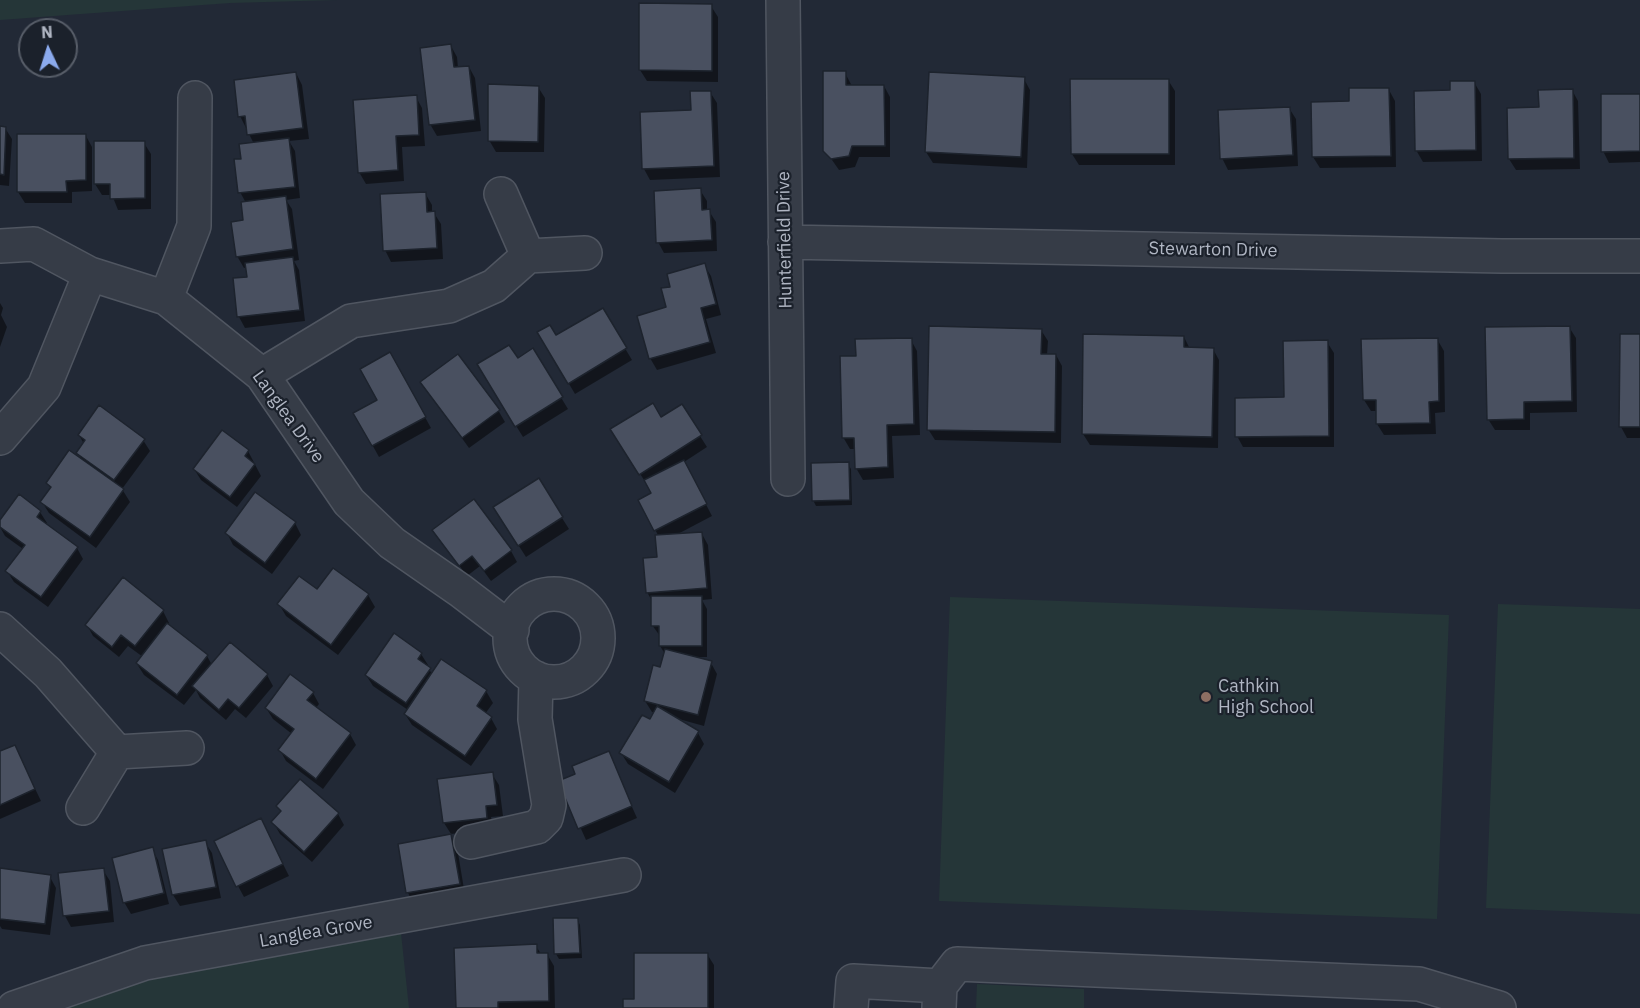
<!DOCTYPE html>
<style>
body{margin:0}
#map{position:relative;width:1640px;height:1008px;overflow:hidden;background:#222936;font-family:"IBM Plex Sans",sans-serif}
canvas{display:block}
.north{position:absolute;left:18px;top:18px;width:60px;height:60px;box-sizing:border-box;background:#1b212b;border:2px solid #575d68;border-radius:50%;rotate:356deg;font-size:16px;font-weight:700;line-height:24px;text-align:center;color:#b0b6c3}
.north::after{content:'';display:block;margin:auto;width:21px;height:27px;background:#8baaed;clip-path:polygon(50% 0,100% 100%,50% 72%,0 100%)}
</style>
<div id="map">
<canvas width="1640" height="1008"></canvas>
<div class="north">N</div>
</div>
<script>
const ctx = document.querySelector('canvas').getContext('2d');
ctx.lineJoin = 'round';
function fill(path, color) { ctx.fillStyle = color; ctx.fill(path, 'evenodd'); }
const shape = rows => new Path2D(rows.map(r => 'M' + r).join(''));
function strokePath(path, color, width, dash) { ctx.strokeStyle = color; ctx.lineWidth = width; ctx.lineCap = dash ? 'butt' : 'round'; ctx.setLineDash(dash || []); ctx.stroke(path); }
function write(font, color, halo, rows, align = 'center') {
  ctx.font = font + ' "IBM Plex Sans",sans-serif'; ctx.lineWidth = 4.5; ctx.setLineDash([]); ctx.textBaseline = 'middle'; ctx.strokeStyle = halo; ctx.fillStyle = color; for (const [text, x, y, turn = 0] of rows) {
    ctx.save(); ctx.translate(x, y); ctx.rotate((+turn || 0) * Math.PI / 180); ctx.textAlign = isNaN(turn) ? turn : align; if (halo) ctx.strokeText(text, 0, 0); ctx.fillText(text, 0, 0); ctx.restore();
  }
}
const green = shape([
 [0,0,338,0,230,3,0,20],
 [950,597,1449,615,1437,919,939,901],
 [1498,604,1640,609,1640,914,1486,908],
 [401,933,409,1008,68,1008,94,994,173,972],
 [977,984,1084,989,1084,1008,976,1008]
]);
const shadow = shape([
 [711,6,718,17,718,82,647,81,640,70],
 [451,46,457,57,458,68,469,67,475,78,481,131,437,136,430,124],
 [296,73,302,85,309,139,289,141,295,151,300,198,286,200,292,209,299,260,294,261,299,270,305,321,245,328,239,317,234,280,249,278,248,267,244,268,237,256,245,222,246,203,240,192,242,160,254,144,240,116],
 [845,73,852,86,884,86,890,97,890,157,859,157,855,167,839,170,825,150],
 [1024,79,1030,90,1027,168,933,163,926,152],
 [1168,80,1175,91,1175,165,1079,165,1072,154],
 [1474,82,1481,94,1482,161,1423,162,1416,150],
 [538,87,545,98,544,152,496,152,489,140],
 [1389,90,1395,101,1396,167,1320,168,1313,157],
 [1572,90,1578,101,1580,169,1516,170,1509,159],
 [710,92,717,103,720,177,650,180,644,169,641,113,693,111],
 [1640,95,1640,162,1609,163,1603,151],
 [416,97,422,108,425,146,402,147,404,181,366,184,359,172],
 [1289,108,1296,119,1298,166,1228,170,1222,158],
 [0,128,5,128,12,139,9,186,0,185],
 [86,136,92,147,92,191,72,192,72,203,25,203,18,192],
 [144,143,151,154,151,209,118,210,112,195,102,195,95,184],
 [700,190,707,201,707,211,709,211,716,222,717,251,664,253,658,242],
 [425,193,432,205,432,213,434,213,441,224,443,259,391,262,385,250],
 [704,265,711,276,721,315,706,319,716,353,657,370,650,358,668,309,672,288],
 [0,303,3,308,1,315,7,327,0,347],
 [602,310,632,360,575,394,539,333,555,337],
 [1569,327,1576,338,1577,412,1530,413,1530,430,1495,430,1488,419],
 [1041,330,1048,341,1047,355,1056,355,1062,366,1061,443,935,440,928,429],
 [1085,335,1184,337,1190,349,1213,349,1219,360,1218,448,1090,445,1083,434],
 [1640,335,1640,438,1627,438,1621,427],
 [1437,339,1444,351,1445,412,1435,413,1436,434,1384,435,1377,424,1377,411,1371,411,1364,400],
 [911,340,917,351,920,435,892,436,894,478,863,480,856,468,856,449,850,449,843,437,857,357],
 [1327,342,1334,353,1334,447,1243,447,1237,436,1285,399],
 [532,350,568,409,523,437,485,376],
 [390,354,431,428,379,457,355,414,379,401],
 [422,383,498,410,505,422,469,448],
 [661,419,700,436,707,447,684,462,712,516,674,536,702,534,708,545,712,599,702,600,707,609,707,657,694,657,711,663,717,674,704,726,675,718,698,733,704,744,675,793,628,764,621,753,650,721,655,713,652,712,645,701,661,669,665,654,660,646,660,636,652,625,652,601,647,592,659,558,659,537,640,501,653,494,619,441],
 [79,435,143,440,150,451,122,489,130,502,96,548,49,513,42,502,51,489,48,483,83,462,78,453,84,444],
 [248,451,261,476,237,507,201,480,194,469],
 [848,464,851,469,852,505,816,506,813,500],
 [538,480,569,529,526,557,501,518],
 [40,512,47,523,46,525,77,548,83,559,48,607,14,582,7,571,23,549,5,536,0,527,0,522],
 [295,523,301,535,272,574,233,545,227,533],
 [441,541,511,551,517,562,491,581,480,566,467,576],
 [317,591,368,595,375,607,338,655,286,616,279,604],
 [163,611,169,623,167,625,207,656,212,665,267,675,273,686,246,718,235,709,226,720,200,698,196,690,184,705,144,675,137,664,143,657,128,646,119,657,93,636,87,625],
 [421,654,428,665,426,667,433,674,442,661,486,691,493,703,485,714,491,718,497,729,471,766,412,725,405,714,408,710,373,686,366,675],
 [313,693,319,704,316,708,350,734,356,745,323,789,286,761,280,750,292,734,273,719,266,708],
 [15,747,41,801,0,819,0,753],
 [608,753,637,818,586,840,560,782,577,775],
 [492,774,499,785,503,816,491,817,493,829,451,834,444,823,439,780],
 [278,806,338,814,344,825,312,862,280,834,273,822,282,813],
 [261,820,289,876,244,897,238,886],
 [450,836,457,847,465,895,414,904,408,893,400,845],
 [205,842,212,853,221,898,180,906,173,895],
 [152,849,158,860,169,904,131,914,124,902],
 [103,870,110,881,114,922,71,927,65,916],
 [50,877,56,888,50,935,2,929,0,926,0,880],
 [577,919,580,925,582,958,559,959,556,954],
 [536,946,541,954,547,954,554,966,555,1008,458,1008],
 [707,954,714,965,714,1008,625,1008]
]);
const building = shape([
 [639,3,712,4,712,71,639,70,639,3],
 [451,44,454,67,469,66,475,120,429,125,420,48,451,44],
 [823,71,846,71,846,85,884,85,885,146,852,146,849,156,831,159,823,151,823,71],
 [296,72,303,128,247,135,245,116,238,117,234,80,296,72],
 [929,72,1025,77,1021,157,925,152,929,72],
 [1070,79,1169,79,1169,154,1071,154,1070,79],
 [1450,81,1475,81,1476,150,1415,151,1414,91,1450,90,1450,81],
 [488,84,539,86,538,142,488,141,488,84],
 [1349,88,1389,88,1391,156,1312,157,1311,102,1349,101,1349,88],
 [1573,89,1574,158,1508,159,1507,108,1539,107,1538,90,1573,89],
 [690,91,711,91,714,166,642,169,640,112,691,110,690,91],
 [1601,94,1640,94,1640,151,1601,152,1601,94],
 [417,95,419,135,396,136,398,170,358,173,353,100,417,95],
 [1290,107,1293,155,1220,159,1218,110,1290,107],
 [0,126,6,127,4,175,0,174,0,126],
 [17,134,86,134,86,180,66,181,67,192,17,192,17,134],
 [289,138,295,187,238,193,234,159,241,159,239,144,289,138],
 [94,141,145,141,145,198,110,199,110,184,94,184,94,141],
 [701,188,702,210,710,209,712,240,656,243,654,191,701,188],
 [426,192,427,212,435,211,437,248,383,251,380,194,426,192],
 [286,196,293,249,236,257,231,222,243,220,241,202,286,196],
 [293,257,300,310,237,317,233,278,247,277,245,263,293,257],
 [705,263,716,304,701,308,710,342,649,359,637,316,666,307,661,288,670,287,667,274,705,263],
 [603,308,627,348,568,384,537,332,550,325,556,335,603,308],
 [929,326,1042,329,1041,354,1056,354,1055,432,927,430,929,326],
 [1570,326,1572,401,1524,402,1524,419,1487,420,1485,327,1570,326],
 [1083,334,1184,336,1184,347,1214,348,1212,437,1082,434,1083,334],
 [1620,334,1640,334,1640,427,1619,427,1620,334],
 [912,338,914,424,887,425,888,467,855,469,854,438,842,438,840,356,856,356,855,339,912,338],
 [1438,338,1439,401,1429,402,1430,423,1376,424,1376,400,1363,400,1361,339,1438,338],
 [1328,340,1329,436,1235,437,1235,398,1284,397,1283,341,1328,340],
 [509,345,518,358,533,348,563,397,515,427,477,364,509,345],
 [390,352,426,417,372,446,353,413,377,400,360,369,390,352],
 [458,354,500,410,462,438,420,382,458,354],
 [653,403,661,417,682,404,702,435,639,475,610,429,653,403],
 [99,405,145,439,114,480,76,453,85,440,78,435,99,405],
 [222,430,249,450,245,456,255,464,230,497,193,469,222,430],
 [69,450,124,489,90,537,40,502,51,487,46,483,69,450],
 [684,460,707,504,654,531,638,500,651,493,644,480,684,460],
 [849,462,850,500,812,501,811,463,849,462],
 [539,478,563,517,518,546,493,507,539,478],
 [255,492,296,522,265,563,225,533,255,492],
 [19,494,41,511,37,517,78,547,41,597,5,571,25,545,0,527,0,520,19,494],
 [474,499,512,550,484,571,472,556,459,566,432,530,474,499],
 [702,532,707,588,646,593,643,558,657,557,655,535,702,532],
 [333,568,369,594,331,645,277,604,299,576,317,589,333,568],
 [123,577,164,610,135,646,121,635,112,647,85,625,123,577],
 [651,596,702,596,702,646,659,646,659,626,651,626,651,596],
 [167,623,208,655,177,695,136,663,167,623],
 [394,633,422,653,418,659,431,668,406,703,365,675,394,633],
 [230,642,268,674,239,708,228,699,219,710,192,686,230,642],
 [665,649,712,661,698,715,644,701,653,665,660,667,665,649],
 [441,659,487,690,477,706,492,717,465,756,404,714,441,659],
 [290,674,314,692,307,700,351,733,316,779,278,750,294,729,265,708,290,674],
 [657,706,699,731,669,782,619,753,642,715,650,719,657,706],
 [15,745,35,789,0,805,0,751,15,745],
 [609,751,632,806,578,829,558,781,575,774,572,766,609,751],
 [493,772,497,805,486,806,487,818,443,823,437,779,493,772],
 [300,779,339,813,304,852,271,822,281,811,276,806,300,779],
 [261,818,283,864,236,887,214,841,261,818],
 [451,834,460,884,406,893,398,844,451,834],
 [206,840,216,887,172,895,162,849,206,840],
 [153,847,164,893,123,903,112,858,153,847],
 [0,868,51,875,45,924,0,919,0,868],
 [104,868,109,911,63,916,58,873,104,868],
 [553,918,578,918,580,953,554,954,553,918],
 [537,944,537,953,548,953,549,1001,498,1002,498,1008,456,1008,454,948,537,944],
 [634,953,708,953,708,1008,623,1008,623,999,634,999,634,953]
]);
const minor = shape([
 [783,0,788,479],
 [501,194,528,256,585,253],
 [785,242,1502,256,1640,256],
 [0,246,34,244,90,274,166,298,262,375,349,502,392,543,461,591,512,630],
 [166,298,194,226,195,98],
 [262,375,351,321,449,306,494,286,528,256],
 [0,438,44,387,90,274],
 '510 638a44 44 0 1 1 88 0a44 44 0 1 1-88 0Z',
 [0,629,48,673,117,752,83,808],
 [117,752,187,748],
 [471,842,537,827,546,818,549,805,535,719,536,678],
 [940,986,957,964,1419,984,1499,1008],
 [14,1008,145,963,624,875],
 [851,1008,853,981,940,986,939,1008]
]);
const markers = [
 [1206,697,6,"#8d6e63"]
];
const streetNames = [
 ["Hunterfield Drive",785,240,-91],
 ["Stewarton Drive",1213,250,1],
 ["Langlea Drive",288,417,54],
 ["Langlea Grove",316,932,-10]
];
const poiNames = [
 ["Cathkin",1218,687],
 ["High School",1218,708]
];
fill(green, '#253638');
fill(shadow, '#0007');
fill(building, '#495060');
strokePath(building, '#1d232d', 1.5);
strokePath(minor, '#505661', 36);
strokePath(minor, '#363c47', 33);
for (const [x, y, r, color] of markers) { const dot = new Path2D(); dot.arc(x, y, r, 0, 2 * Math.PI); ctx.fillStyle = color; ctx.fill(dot); strokePath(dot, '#1b212b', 2); }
write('18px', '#b0b6c3', '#1b212b', streetNames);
write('18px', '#b0b6c3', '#1b212b', poiNames, 'left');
</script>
